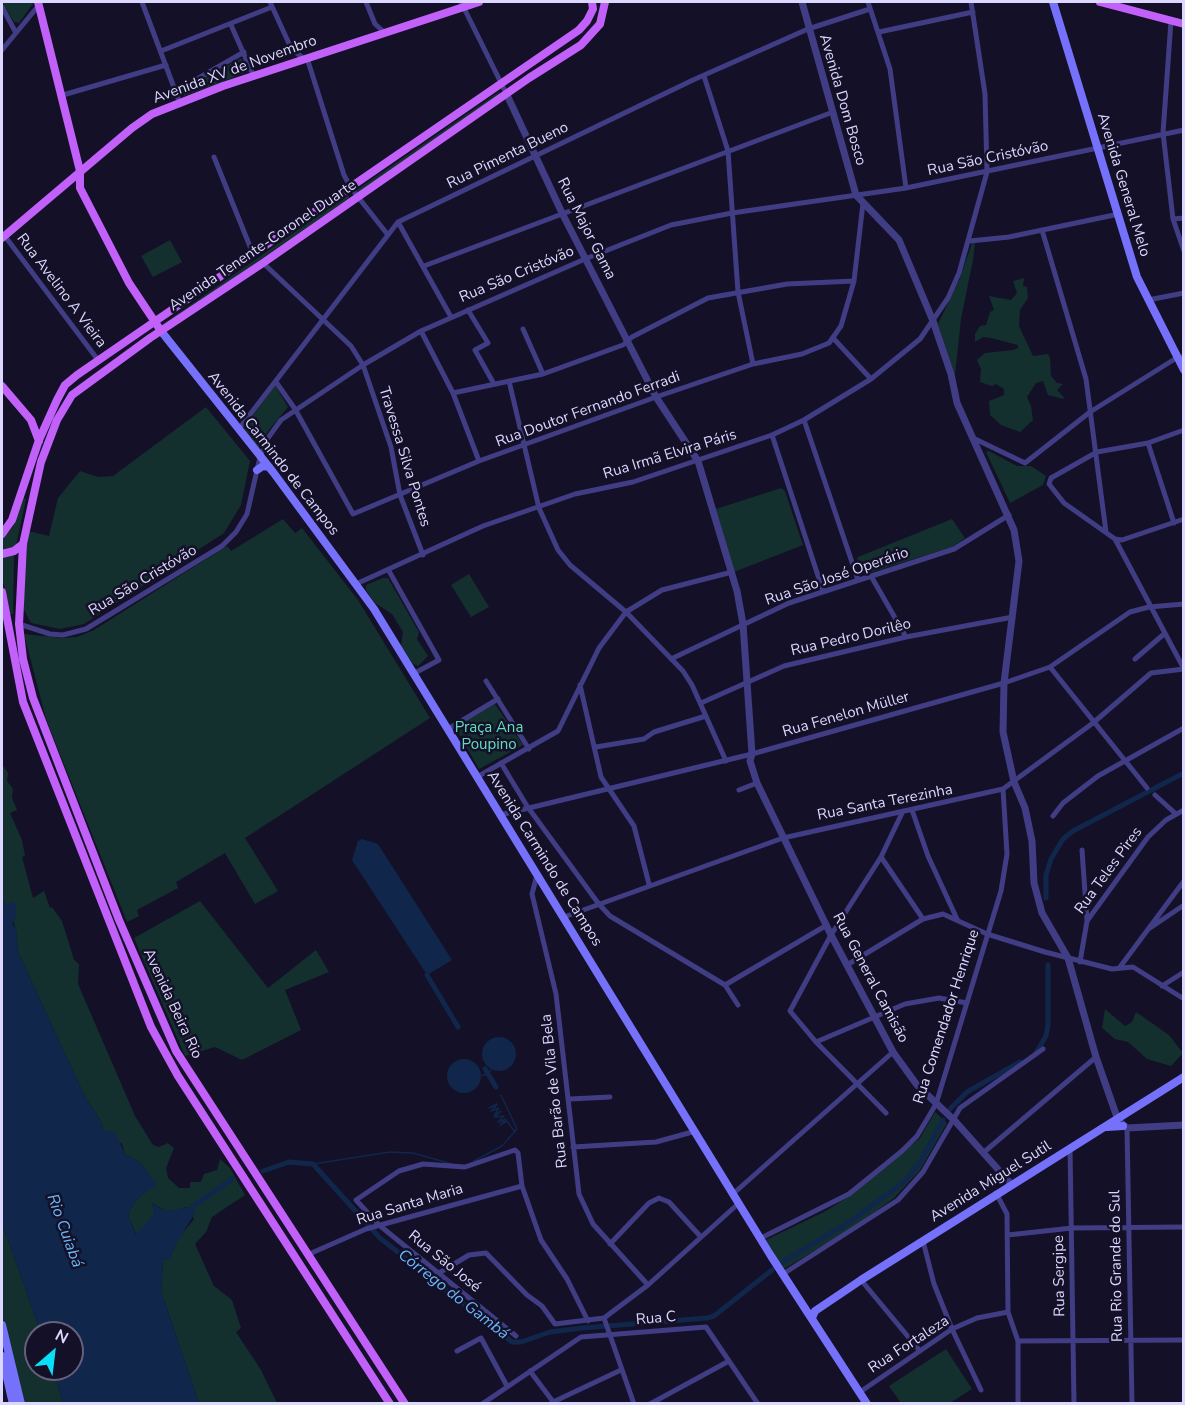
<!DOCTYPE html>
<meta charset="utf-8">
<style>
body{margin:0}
#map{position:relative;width:1185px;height:1405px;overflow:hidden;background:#141027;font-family:"Nunito Sans",sans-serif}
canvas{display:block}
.frame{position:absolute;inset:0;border:3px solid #dbd7fe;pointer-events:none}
.north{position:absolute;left:24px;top:1321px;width:60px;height:60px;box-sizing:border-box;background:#141027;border:2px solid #64607d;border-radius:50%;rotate:28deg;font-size:16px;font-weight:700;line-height:24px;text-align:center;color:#dbd7fe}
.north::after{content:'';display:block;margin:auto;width:21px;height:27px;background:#09e0f8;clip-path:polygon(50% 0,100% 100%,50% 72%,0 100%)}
</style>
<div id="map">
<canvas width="1185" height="1405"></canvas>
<div class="frame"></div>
<div class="north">N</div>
</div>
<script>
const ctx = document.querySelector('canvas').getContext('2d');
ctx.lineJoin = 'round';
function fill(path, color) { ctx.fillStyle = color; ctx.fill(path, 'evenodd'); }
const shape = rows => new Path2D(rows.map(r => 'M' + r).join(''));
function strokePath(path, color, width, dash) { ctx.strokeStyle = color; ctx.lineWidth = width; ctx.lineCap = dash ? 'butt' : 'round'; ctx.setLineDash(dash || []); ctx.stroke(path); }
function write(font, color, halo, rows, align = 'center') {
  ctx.font = font + ' "Nunito Sans",sans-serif'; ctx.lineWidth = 5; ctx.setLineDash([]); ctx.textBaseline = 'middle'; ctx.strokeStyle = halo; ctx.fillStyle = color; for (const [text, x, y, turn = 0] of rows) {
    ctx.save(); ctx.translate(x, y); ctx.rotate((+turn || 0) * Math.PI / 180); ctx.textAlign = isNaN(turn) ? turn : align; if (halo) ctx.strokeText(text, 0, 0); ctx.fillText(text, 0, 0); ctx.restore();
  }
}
const green = shape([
 [2,2,34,2,19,23,14,22],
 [240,59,242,59,248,72,184,96,184,90,187,87],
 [499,92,501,94,358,193,355,191],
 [348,195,350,198,166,324,163,324],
 [170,240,182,262,153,277,141,256],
 [972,243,975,243,973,260,961,319,955,375,938,324,960,278],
 [1024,278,1023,286,1027,287,1028,298,1020,310,1019,326,1033,356,1048,354,1050,358,1051,376,1057,383,1063,384,1057,390,1064,397,1063,399,1048,395,1043,381,1036,383,1027,397,1031,406,1033,420,1020,432,1001,425,990,415,989,401,1004,395,1004,389,996,384,992,386,980,382,981,369,977,360,985,353,1013,350,1018,348,1018,345,991,338,983,337,975,342,975,334,980,326,986,325,990,312,994,310,989,296,1011,300,1017,293,1013,281],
 [275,385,288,407,268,431,257,452,241,432],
 [206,407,250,461,241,505,224,533,84,624,60,629,31,623,23,608,28,531,49,536,58,498,80,471,98,477,113,476],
 [989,451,1017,466,1031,466,1046,476,1043,485,1010,503,986,452],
 [781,488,785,491,803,545,734,572,716,509],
 [24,498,26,499,14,555,13,614,10,614,2,577,2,539,13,527],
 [283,519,295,533,302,528,358,600,430,718,245,838,278,891,255,904,225,853,176,882,178,888,137,910,139,916,127,922,46,719,24,634,62,638,77,637,94,630,227,546,231,551],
 [952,519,965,538,952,547,865,574,856,563,858,557],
 [469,574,489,607,471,617,451,585],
 [383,578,388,578,419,632,417,639,428,656,418,666,413,664,401,646,403,632,392,614,375,603,366,590,366,585],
 [495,704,523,745,479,769,455,727],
 [2,764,8,773,7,781,13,789,12,798,17,810,10,813,22,840,25,856,22,857,33,898,44,891,50,908,52,907,62,921,74,960,79,964,78,984,135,1116,153,1145,159,1147,168,1143,174,1148,166,1168,168,1178,179,1188,190,1188,190,1182,201,1182,204,1174,217,1170,220,1159,230,1168,245,1195,212,1217,206,1232,195,1244,214,1286,232,1300,241,1328,236,1332,261,1370,277,1403,199,1403,161,1291,163,1260,170,1259,177,1240,194,1219,186,1207,178,1211,165,1211,152,1203,155,1213,137,1235,128,1217,130,1209,139,1197,156,1185,144,1167,135,1159,125,1155,122,1144,104,1130,99,1118,85,1097,18,952,16,929,7,905,2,902],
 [200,901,268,988,316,950,329,972,285,990,301,1030,242,1060,215,1047,185,1056,134,938],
 [1105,1009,1125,1026,1132,1022,1136,1012,1169,1035,1183,1053,1171,1066,1147,1059,1128,1042,1115,1039,1102,1028],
 [935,1112,947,1123,920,1170,894,1198,853,1228,782,1270,766,1240,826,1211,848,1197,920,1138],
 [2,1223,41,1333,36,1333,36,1369,53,1369,63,1403,23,1403,2,1316],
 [946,1349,972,1389,950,1403,901,1403,889,1386]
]);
const water = shape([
 [362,839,378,844,452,960,427,975,352,860,358,841],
 [13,901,16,904,16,917,12,923,16,929,18,952,85,1097,99,1118,104,1130,116,1133,125,1155,135,1159,144,1167,157,1185,139,1197,130,1209,128,1217,136,1234,155,1213,151,1203,165,1211,192,1207,195,1213,174,1247,171,1259,163,1260,161,1291,199,1403,63,1403,53,1369,72,1369,72,1333,41,1333,2,1223,2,902,7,905],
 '482 1054a17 17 0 1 1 34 0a17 17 0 1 1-34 0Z',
 '447 1076a17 17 0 1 1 34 0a17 17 0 1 1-34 0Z'
]);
const stream = shape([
 [482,1075,488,1075,491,1069],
 [497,1104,489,1108,497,1105,491,1111,499,1108,494,1116,501,1111,495,1117,504,1116,498,1122,506,1119,500,1125,507,1121,515,1132],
 [474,1161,502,1146,517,1129,501,1095],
 [313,1164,390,1152,413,1153,452,1164]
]);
const canal = shape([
 [1046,898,1046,875,1051,859,1063,839,1073,831,1184,773],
 [427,975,458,1027],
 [1036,1053,1046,1036,1048,1025,1048,965],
 [485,1069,496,1087],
 [950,1109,967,1092,1020,1062],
 [263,1171,289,1162,313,1164,380,1238,512,1342,521,1342,550,1332,582,1328,707,1318,714,1316,772,1270],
 [192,1207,232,1179],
 [783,1262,851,1221,905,1181,922,1159,943,1120]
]);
const minor = shape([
 [142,2,179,101],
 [270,2,291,48,304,59],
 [366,2,375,24,384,32],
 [461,2,507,95],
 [868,2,890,69,906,188],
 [2,7,16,33],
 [1171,21,1163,133,1173,219,1184,251],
 [231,25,254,77],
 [879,32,973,12],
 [2,50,39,5],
 [161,51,272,7],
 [307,58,344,175,351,188,388,235],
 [704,76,728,151,738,292,753,364],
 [176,91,244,52],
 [63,95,166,65],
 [214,157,253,254],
 [1173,219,1184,218],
 [398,222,451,317],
 [1042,230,1086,379,1106,532],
 [4,235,98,360],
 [970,241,1009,237,1119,214],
 [263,263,351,346,363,365,391,447,400,495,423,555],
 [424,266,833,112],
 [1148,300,1184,293],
 [468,310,488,343,475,350,494,384],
 [523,329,543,374],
 [421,331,453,393,479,461],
 [834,339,871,379],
 [509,381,539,508,558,550,570,565,626,612,683,671,692,685,726,761],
 [276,382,295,409,353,514,479,461,656,397,753,364,802,354,829,343,841,326,854,281,863,203],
 [453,393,543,374,623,345,632,337,708,298,787,284,854,281],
 [804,420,858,580],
 [238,430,398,222,693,80,808,29,870,9],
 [1184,430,1148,443,1097,452,1051,478,1049,484,1064,503,1115,539,1184,669],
 [772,435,823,591],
 [975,439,1025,463,1090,412,1178,357,1184,357],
 [1148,443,1174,523],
 [1115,539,1122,540,1184,519],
 [389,571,439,660,413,674],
 [871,576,906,637],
 [356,584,483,526,575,494,633,482,772,435,804,420,871,379,920,339,948,298,959,273,987,172,985,94,971,2],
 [19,624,50,634,63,635,86,629,222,546,236,532,247,514,260,457,268,438,281,420,363,365,421,331,585,259,671,225,732,213,906,188,1184,130],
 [671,659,789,603,954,549,1009,515],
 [1135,659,1164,634],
 [1050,667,1147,788],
 [486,681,529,749],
 [580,685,601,777,634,826,649,884],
 [701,703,784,666,906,637,1013,617],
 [448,729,498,699],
 [596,747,644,739,654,732,706,716],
 [501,763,527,806,598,903,610,916,725,985,738,1005],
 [477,777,558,731,599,648,626,612,662,590,732,572],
 [739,790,757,783],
 [1155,795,1176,814],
 [912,810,928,856,957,919],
 [500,815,752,754,1004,683,1050,667,1130,612,1149,607,1184,604],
 [1053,816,1063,803,1098,776,1184,728],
 [1082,850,1087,921],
 [881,857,923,919,943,914,987,934,1045,952,1112,969,1133,967,1184,999],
 [537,875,532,894,556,994,579,1194,593,1224,648,1285],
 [564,917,783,838,1003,789,1093,723,1151,673,1184,669],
 [1150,928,1184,905],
 [1080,962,1087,921,1148,837,1166,820,1184,810],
 [847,965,923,919],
 [1120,967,1184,881],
 [725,985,827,925],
 [1162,986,1184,972],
 [816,1042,905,1004,939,998,967,1003],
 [570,1099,610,1097],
 [886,1113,816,1042,790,1011,831,935,881,857,903,811],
 [1127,1128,1132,1404],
 [573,1147,656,1142,696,1131],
 [1070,1147,1074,1404],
 [983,1153,1096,1057],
 [734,1193,893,1052],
 [996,1193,1007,1214,1008,1312,1018,1341,1018,1404],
 [1008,1235,1072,1228,1184,1227],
 [761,1238,849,1194,902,1151,917,1136,926,1121,936,1104,1001,891,1007,854,1003,789],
 [923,1241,934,1284,952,1329,981,1390],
 [610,1244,649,1203,659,1198,669,1202,701,1237],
 [307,1255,366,1229,522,1186],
 [439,1273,469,1255,486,1253,527,1295,542,1306,555,1324,604,1318,648,1285,739,1203],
 [783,1274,898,1200,923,1172,960,1108,1043,1049],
 [861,1280,920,1351],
 [604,1318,634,1404],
 [516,1336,379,1225,356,1200,399,1171,423,1164,465,1167,515,1150,518,1153,522,1186,541,1240,567,1279,588,1321],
 [1018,1341,1184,1340],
 [457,1351,481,1338,507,1386],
 [530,1371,554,1403],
 [860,1392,952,1329,977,1318,1008,1312],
 [553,1402,621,1370],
 [482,1404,581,1337,706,1327,758,1404],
 [650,1404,729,1361]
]);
const tertiary = shape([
 [802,2,856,195,899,240,933,321,951,374,957,403,1014,530,1019,561,1004,683,1003,732,1014,782,1025,808,1032,841,1034,883,1042,913,1068,958,1096,1057,1118,1120,1127,1128,1184,1125],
 [507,95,563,215,656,397,698,461,737,591,743,624,752,754,750,761,757,783,831,935,893,1052,917,1085,955,1121,1012,1185]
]);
const secondary = shape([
 [1053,2,1137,277,1184,370],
 [161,331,273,472,374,609,771,1256,867,1404],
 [257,470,263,466,269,467],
 [1107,1127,1123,1126],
 [812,1318,815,1311,861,1280,1184,1077],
 [2,1325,21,1404],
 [2,1356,13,1404]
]);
const primary = shape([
 [38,2,80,171,80,188,129,283,161,331],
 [1100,2,1184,24],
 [2,238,132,128,152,114,223,86,479,2],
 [2,386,31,420,39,441],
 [2,534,12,520,39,440,57,400,65,385,77,375,579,30,587,21,593,9,592,2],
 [2,554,14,551,23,544],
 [2,592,23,702,151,1027,178,1076,390,1404],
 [405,1404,176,1051,119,920,33,698,23,659,19,624,23,544,41,462,57,420,72,395,150,338,263,263,529,78,581,45,600,24,605,2]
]);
const streetNames = [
 ["Avenida XV de Novembro",235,70,-20],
 ["Avenida Dom Bosco",842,100,74],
 ["Rua Pimenta Bueno",508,156,-26],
 ["Rua São Cristóvão",988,159,-12],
 ["Avenida General Melo",1123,185,73],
 ["Rua Major Gama",586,229,63],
 ["Avenida Tenente-Coronel Duarte",263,246,-34],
 ["Rua São Cristóvão",517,275,-23],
 ["Rua Avelino A Vieira",61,291,53],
 ["Rua Doutor Fernando Ferradi",588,410,-20],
 ["Avenida Carmindo de Campos",273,454,52],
 ["Rua Irmã Elvira Páris",670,455,-17],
 ["Travessa Silva Pontes",404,457,73],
 ["Rua São José Operário",837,577,-19],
 ["Rua São Cristóvão",143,581,-31],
 ["Rua Pedro Dorilêo",851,638,-13],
 ["Rua Fenelon Müller",846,715,-16],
 ["Rua Santa Terezinha",885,803,-11],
 ["Avenida Carmindo de Campos",544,859,58],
 ["Rua Teles Pires",1109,871,-54],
 ["Rua General Camisão",870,978,62],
 ["Avenida Beira Rio",172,1004,65],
 ["Rua Comendador Henrique",947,1017,-72],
 ["Rua Barão de Vila Bela",555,1091,-96],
 ["Avenida Miguel Sutil",991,1182,-32],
 ["Rua Santa Maria",410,1205,-17],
 ["Rua São José",444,1262,39],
 ["Rua Rio Grande do Sul",1117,1266,-91],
 ["Rua Sergipe",1060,1276,-91],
 ["Rua C",656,1319,-5],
 ["Rua Fortaleza",909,1345,-33]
];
const parkNames = [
 ["Praça Ana",489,728],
 ["Poupino",489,745]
];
const waterNames = [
 ["Rio Cuiabá",64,1231,70],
 ["Córrego do Gambá",453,1295,38]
];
fill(green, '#13302f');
fill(water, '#10264b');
strokePath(stream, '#10264b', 1.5);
strokePath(canal, '#10264b', 5);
strokePath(minor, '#403d84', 5);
strokePath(tertiary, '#403d84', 7);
strokePath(secondary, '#7571fb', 8);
strokePath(primary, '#c161fa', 8);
write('15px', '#dbd7fe', '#141027', streetNames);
write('15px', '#64ddbf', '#141027', parkNames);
write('italic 16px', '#68b7fb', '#141027', waterNames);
</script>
